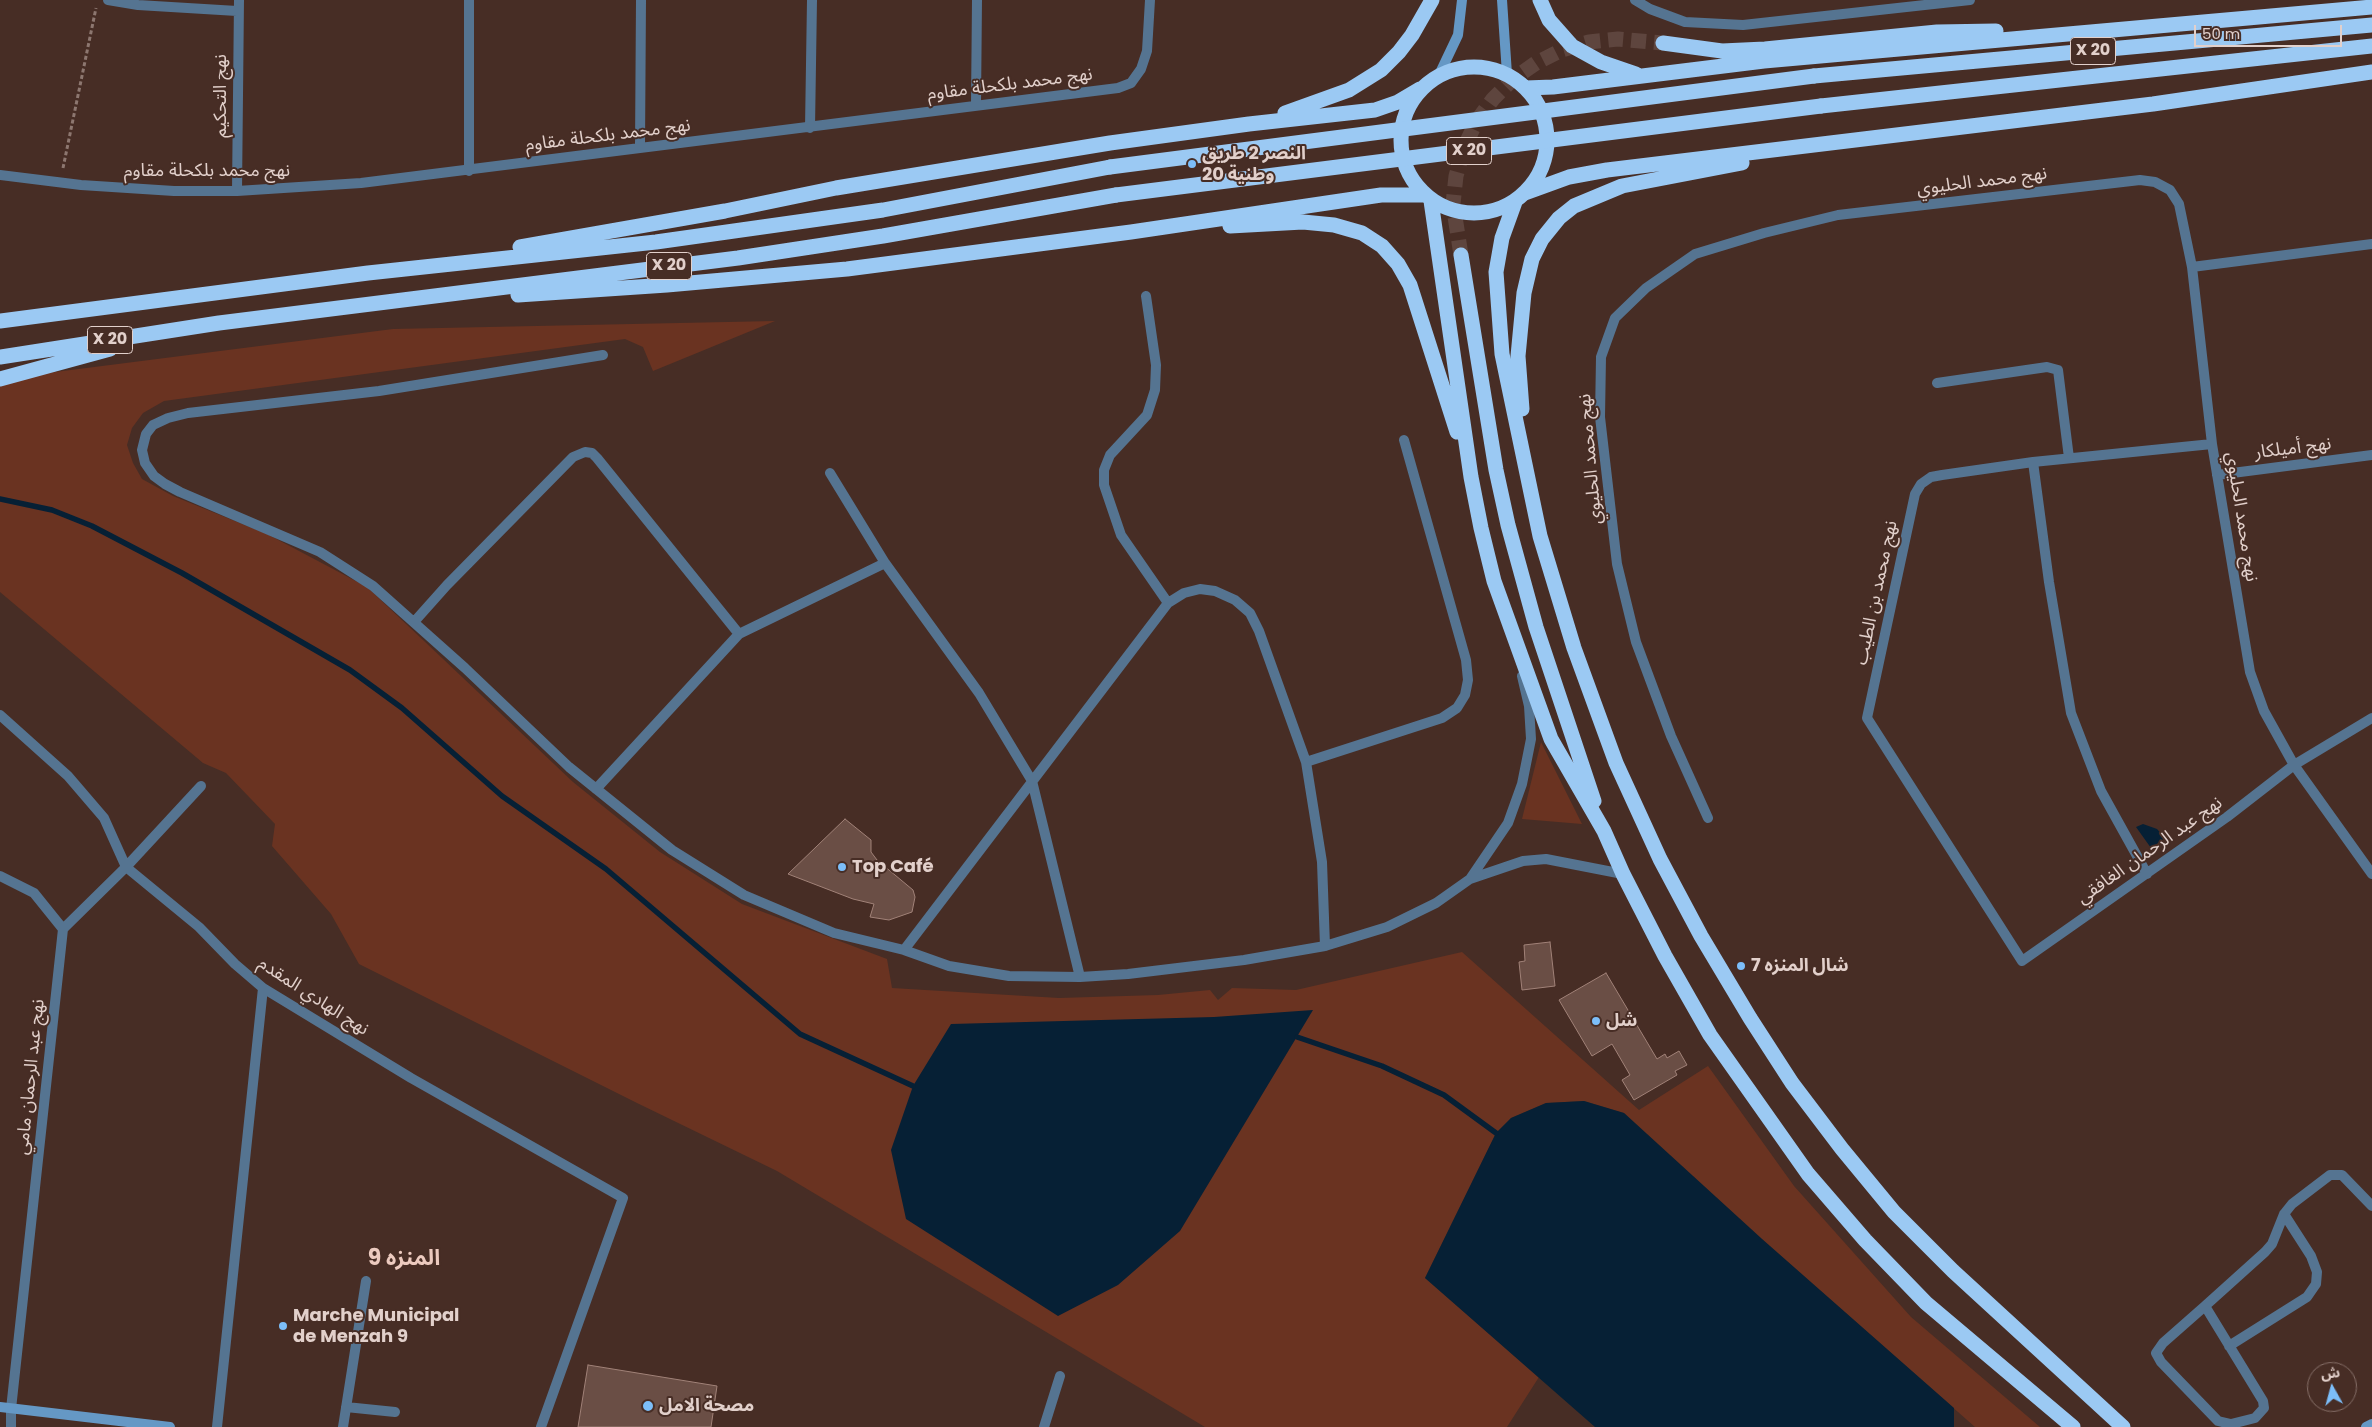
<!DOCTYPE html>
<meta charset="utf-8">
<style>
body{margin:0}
#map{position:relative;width:2372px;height:1427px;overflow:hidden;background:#472d25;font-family:Poppins,"Noto Sans Arabic",sans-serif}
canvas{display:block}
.north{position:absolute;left:2307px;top:1362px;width:50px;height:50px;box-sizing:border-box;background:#472d25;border:1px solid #856e67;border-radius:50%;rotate:353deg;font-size:14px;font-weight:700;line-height:20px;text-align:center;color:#e2d0cb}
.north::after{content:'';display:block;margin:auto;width:18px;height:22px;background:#7cbef9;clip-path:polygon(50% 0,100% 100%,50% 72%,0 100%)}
.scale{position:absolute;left:2194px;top:25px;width:148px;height:22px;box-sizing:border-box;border:2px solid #e2d0cb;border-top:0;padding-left:6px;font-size:15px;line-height:18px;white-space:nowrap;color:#e2d0cb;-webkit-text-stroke:4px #472d25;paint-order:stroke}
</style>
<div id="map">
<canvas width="2372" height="1427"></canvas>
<div class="north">ش</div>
<div class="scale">50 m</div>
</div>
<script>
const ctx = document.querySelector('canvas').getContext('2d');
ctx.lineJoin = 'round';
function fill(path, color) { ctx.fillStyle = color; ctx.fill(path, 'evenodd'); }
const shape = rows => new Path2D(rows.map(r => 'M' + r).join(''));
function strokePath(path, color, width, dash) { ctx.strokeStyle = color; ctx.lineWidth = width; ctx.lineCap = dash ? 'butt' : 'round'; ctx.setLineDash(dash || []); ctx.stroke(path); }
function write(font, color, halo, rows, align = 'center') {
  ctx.font = font + ' Poppins,"Noto Sans Arabic",sans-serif'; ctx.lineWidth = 4; ctx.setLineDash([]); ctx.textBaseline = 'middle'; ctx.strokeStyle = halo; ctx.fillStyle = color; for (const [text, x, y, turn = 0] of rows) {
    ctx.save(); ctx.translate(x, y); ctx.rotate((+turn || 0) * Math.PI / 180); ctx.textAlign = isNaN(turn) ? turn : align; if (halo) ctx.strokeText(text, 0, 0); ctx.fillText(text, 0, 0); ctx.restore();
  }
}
const green = shape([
 [775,321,653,371,643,347,625,339,164,401,143,413,132,428,127,445,133,463,142,479,173,496,267,534,367,587,573,782,660,852,742,904,887,959,892,988,1059,998,1158,995,1210,990,1218,1000,1232,988,1296,990,1462,952,1639,1110,1708,1066,1794,1186,1911,1317,2040,1427,1975,1427,1762,1239,1624,1113,1584,1101,1546,1103,1511,1118,1496,1133,1425,1278,1539,1377,1507,1427,1205,1427,777,1171,637,1103,359,964,331,914,272,846,275,824,226,773,203,763,0,592,0,379,393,329],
 [1541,742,1582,824,1522,819]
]);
const water = shape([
 [2143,824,2157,829,2165,838,2151,848,2136,827],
 [1313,1010,1180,1231,1118,1285,1058,1316,906,1219,891,1150,913,1086,951,1024,1214,1017],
 [1584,1101,1624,1113,1762,1239,1954,1408,1954,1427,1595,1427,1425,1278,1496,1133,1511,1118,1546,1103]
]);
const stream = shape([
 [0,499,52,510,92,526,182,573,350,670,402,708,502,796,606,869,800,1034,913,1086],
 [1297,1037,1382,1066,1444,1095,1496,1133]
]);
const building = shape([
 [845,819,871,840,871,852,877,860,913,890,915,897,912,912,889,920,870,917,874,904,853,899,788,874,845,819],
 [1550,942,1555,986,1522,990,1519,962,1525,961,1524,945,1550,942],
 [1606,973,1657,1059,1665,1054,1667,1058,1679,1051,1687,1065,1675,1071,1677,1075,1634,1100,1622,1080,1630,1075,1612,1044,1592,1056,1559,1000,1606,973],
 [588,1365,717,1386,711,1427,578,1427,588,1365]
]);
const highwayTunnel = shape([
 [1461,255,1453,204,1456,176,1464,148,1476,122,1493,99,1513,79,1536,63,1562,50,1589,42,1618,39,1663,43]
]);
const path = shape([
 [63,168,96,8]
]);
const lane = shape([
 [2205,1306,2263,1401,2264,1408,2255,1418,2231,1424,2218,1421,2161,1362,2156,1353,2163,1343,2205,1306,2265,1252,2272,1244,2284,1214,2292,1204,2330,1175,2342,1175,2372,1206],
 [2229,1346,2307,1297,2316,1284,2317,1272,2311,1256,2284,1214],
 [346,1407,395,1412],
 [343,1427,366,1281]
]);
const street = shape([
 [108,0,138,5,237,11],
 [1635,0,1650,9,1685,22,1743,25,1970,0],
 [976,104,977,0],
 [810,128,812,0],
 [640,147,641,0],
 [469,171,469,0],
 [0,175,81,185,174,191,237,191,361,183,1118,88,1131,83,1141,69,1147,51,1150,0],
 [237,191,239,0],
 [2192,267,2372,244],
 [1146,296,1156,365,1155,390,1147,415,1110,455,1104,470,1104,485,1121,535,1168,603],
 [603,355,379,391,188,413,168,418,153,425,146,434,142,450,145,463,154,476,165,484,180,492,320,552,373,586,465,668,569,767,672,850,744,895,834,933,904,950,949,966,1009,976,1080,977,1128,974,1244,960,1325,946,1387,927,1436,903,1470,879,1523,861,1546,859,1623,874],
 [1937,383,2047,367,2058,370,2069,458],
 [2212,444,2033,462,1942,475,1931,477,1921,484,1915,494,1867,718,2022,961,2227,817,2294,765,2372,718],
 [2033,462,2049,582,2071,713,2101,791,2147,874],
 [830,473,885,563,979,693,1032,781,1080,977],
 [2217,475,2372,455],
 [414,622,447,585,573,457,585,452,592,453,597,458,739,634],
 [0,715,68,776,104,818,126,867,199,927,235,964,263,988,411,1078,623,1198,541,1427],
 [1306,762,1442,718,1457,708,1465,695,1468,680,1466,660,1404,440],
 [596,789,739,634,885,563],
 [1708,818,1671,736,1636,642,1617,564,1600,417,1601,357,1615,318,1646,288,1695,254,1764,233,1838,215,2140,180,2155,182,2170,190,2179,204,2192,267,2212,444,2250,672,2264,711,2294,765,2372,874],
 [0,876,34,893,63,929],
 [1470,879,1508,823,1522,784,1531,739,1529,706,1522,676],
 [904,950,1168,603,1184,593,1200,589,1215,591,1235,600,1250,613,1259,631,1306,762,1322,862,1325,946],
 [11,1427,11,1409,63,929,126,867,201,786],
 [217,1427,263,988],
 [1044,1427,1060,1376]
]);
const secondary = shape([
 [1502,0,1507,74],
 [1439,75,1458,35,1462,0],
 [0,1407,170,1427],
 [2366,1427,2372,1424]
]);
const highway = shape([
 [1540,0,1549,20,1572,46,1601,62,1636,74],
 [1663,43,1722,51,1765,49,1937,32,1996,31],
 '1401 140a73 73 0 1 1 146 0a73 73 0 1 1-146 0Z',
 [1814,76,2372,25],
 [1526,88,1553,87,1764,61,2372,7],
 [1821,106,2372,46],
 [1285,113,1349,90,1381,70,1399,52,1412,35,1432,0],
 [1525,193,1569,177,1607,170,2153,104,2372,72],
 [1431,201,1471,477,1481,528,1494,581,1551,739,1604,831,1623,874,1665,956,1710,1035,1808,1174,1865,1240,1926,1303,2073,1427],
 [1515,202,1502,238,1496,272,1502,354,1540,536,1574,648,1616,763,1660,859,1701,936,1750,1018,1792,1083,1842,1149,1894,1212,1953,1271,2123,1427],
 [1230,226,1303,222,1334,225,1362,233,1382,246,1398,264,1410,285,1457,432],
 [520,247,725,211,836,188,1110,143,1249,124,1375,110,1398,102,1420,89],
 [1461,255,1496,470,1508,525,1536,627,1594,801],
 [518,295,667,285,847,269,1131,232,1381,195,1424,195],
 [0,321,368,273,656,242,883,210,1110,167],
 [0,357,219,323,738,258,883,236,1116,195],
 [0,379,110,349],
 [1522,409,1518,356,1524,293,1532,259,1542,239,1559,218,1574,206,1622,186,1742,163]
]);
const highwayBridge = shape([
 [1110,167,1814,76],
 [1116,195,1821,106]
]);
const markers = [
 [1192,164,5,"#7cbef9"],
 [842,867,5,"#7cbef9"],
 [1741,966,5,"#7cbef9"],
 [1596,1021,5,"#7cbef9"],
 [283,1326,5,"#7cbef9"],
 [648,1406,6,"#7cbef9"]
];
const shields = [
 [2093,51,45],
 [1469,151,45],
 [669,266,45],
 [110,340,45]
];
const shieldNames = [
 ["X 20",2093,51],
 ["X 20",1469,151],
 ["X 20",669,266],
 ["X 20",110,340]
];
const streetNames = [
 ["نهج محمد بلكحلة مقاوم",1010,85,-7],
 ["نهج التحكيم",221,96,-90],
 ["نهج محمد بلكحلة مقاوم",608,136,-7],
 ["نهج محمد بلكحلة مقاوم",207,171],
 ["نهج محمد الحليوي",1982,182,-7],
 ["نهج أميلكار",2293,449,-7],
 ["نهج محمد الحليوي",1591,459,-95],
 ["نهج محمد الحليوي",2241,517,81],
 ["نهج محمد بن الطيب",1877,593,-78],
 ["نهج عبد الرحمان الغافقي",2150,851,-35],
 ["نهج الهادي المقدم",313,997,33],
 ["نهج عبد الرحمان مامي",31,1077,-84]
];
const poiNames = [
 ["النصر 2 طريق",1202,154],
 ["وطنية 20",1202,175],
 ["Top Café",852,867],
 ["شال المنزه 7",1751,966],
 ["شل",1606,1021],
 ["Marche Municipal",293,1316],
 ["de Menzah 9",293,1337],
 ["مصحة الامل",659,1406]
];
const districtNames = [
 ["المنزه 9",404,1259]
];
fill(green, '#6a3321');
fill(water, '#062035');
strokePath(stream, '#062035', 5.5);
fill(building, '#6a4e45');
strokePath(building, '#a18278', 1);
strokePath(highwayTunnel, '#5e453e', 15, [15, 8]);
strokePath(path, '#8d7770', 3, [4, 2.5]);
strokePath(lane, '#557491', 10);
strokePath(street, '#557491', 10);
strokePath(secondary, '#6598c5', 10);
strokePath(highway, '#9bc9f3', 15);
strokePath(highwayBridge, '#9bc9f3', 15);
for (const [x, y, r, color] of markers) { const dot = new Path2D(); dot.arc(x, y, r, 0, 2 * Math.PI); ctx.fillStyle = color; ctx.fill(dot); strokePath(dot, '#472d25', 2); }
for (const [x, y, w] of shields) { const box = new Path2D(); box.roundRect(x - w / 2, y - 13.5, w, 27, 4); ctx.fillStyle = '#472d25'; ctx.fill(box); strokePath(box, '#e2d0cb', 1); }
write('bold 16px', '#e2d0cb', null, shieldNames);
write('18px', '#e2d0cb', '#472d25', streetNames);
write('bold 18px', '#e2d0cb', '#472d25', poiNames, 'left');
write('bold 22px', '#eccabf', '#472d25', districtNames);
</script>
